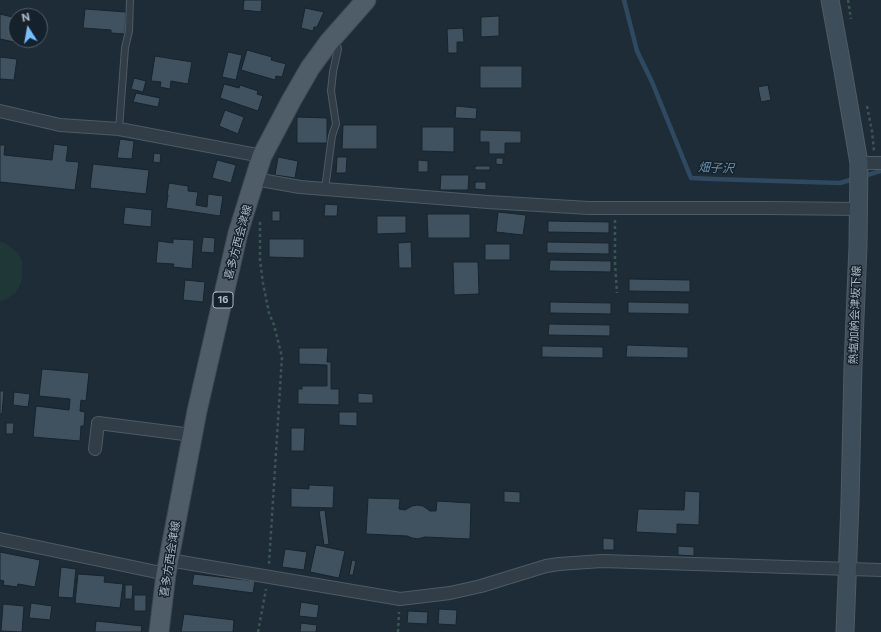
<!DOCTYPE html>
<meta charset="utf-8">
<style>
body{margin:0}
#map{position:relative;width:881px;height:632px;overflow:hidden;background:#1d2c37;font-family:Commissioner,sans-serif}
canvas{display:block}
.north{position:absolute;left:8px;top:8px;width:40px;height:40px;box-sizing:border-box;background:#16222b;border:1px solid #515e69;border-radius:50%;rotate:349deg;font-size:11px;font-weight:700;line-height:16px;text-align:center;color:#aab8c5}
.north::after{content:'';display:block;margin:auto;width:14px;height:18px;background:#75bfff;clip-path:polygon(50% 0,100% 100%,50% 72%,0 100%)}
</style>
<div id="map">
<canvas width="881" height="632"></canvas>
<div class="north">N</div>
</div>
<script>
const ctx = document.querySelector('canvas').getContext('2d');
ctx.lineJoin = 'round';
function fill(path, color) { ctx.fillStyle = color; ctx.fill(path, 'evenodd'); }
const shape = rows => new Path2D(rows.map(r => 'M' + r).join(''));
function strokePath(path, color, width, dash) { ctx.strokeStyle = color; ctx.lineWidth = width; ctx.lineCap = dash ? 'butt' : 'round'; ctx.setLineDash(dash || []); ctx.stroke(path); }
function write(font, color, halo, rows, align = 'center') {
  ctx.font = font + ' Commissioner,"Noto Sans JP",sans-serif'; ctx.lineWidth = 3; ctx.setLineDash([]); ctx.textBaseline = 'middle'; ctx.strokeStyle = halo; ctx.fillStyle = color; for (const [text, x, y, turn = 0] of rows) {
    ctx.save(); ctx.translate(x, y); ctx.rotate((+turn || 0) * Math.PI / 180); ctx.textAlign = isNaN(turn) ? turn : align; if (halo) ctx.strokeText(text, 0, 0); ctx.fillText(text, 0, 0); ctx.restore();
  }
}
const green = shape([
 [0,242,5,243,18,253,22,262,22,276,21,283,16,292,5,300,0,301]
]);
const stream = shape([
 [624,0,637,51,652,82,691,178,713,179,840,183,881,171]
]);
const building = shape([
 [244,0,262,0,261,12,243,10,244,0],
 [305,8,324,12,317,27,314,27,313,31,301,28,305,8],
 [85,9,126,12,125,34,111,33,111,30,83,28,85,9],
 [0,14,16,18,16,34,14,42,0,39,0,14],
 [499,16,499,36,481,37,481,17,499,16],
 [463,28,464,42,457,42,457,53,448,53,447,29,463,28],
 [247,50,272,57,271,60,286,64,282,77,276,76,275,80,241,70,247,50],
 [228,52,242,55,236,80,222,77,228,52],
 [155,56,192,62,188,84,171,81,170,89,160,87,161,82,151,81,155,56],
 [0,57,17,59,14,80,0,79,0,57],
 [480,66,522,66,522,88,480,88,480,66],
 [134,78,146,81,143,92,131,89,134,78],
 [224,84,239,88,240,85,258,91,257,94,263,96,258,111,220,98,224,84],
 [768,85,771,100,761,102,758,87,768,85],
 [136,93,160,98,158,107,133,102,136,93],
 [456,106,477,108,476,119,455,118,456,106],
 [225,110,244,117,238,134,219,126,225,110],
 [297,117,327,118,327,143,297,143,297,117],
 [343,125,377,125,377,149,342,149,343,125],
 [422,127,454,127,454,152,422,151,422,127],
 [480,130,521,131,521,143,505,143,505,154,489,154,489,142,480,142,480,130],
 [120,139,134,141,132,159,117,158,120,139],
 [54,144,68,146,66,161,79,162,75,190,0,182,0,145,5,145,4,155,52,160,54,144],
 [154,153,161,154,160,163,153,162,154,153],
 [278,157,298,161,295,178,275,175,278,157],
 [337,157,347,157,346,173,336,173,337,157],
 [496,158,503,158,503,165,496,164,496,158],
 [217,160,236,165,231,183,212,178,217,160],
 [418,160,428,161,428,172,418,172,418,160],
 [93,164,149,170,146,194,90,188,93,164],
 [475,166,490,166,490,170,475,170,475,166],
 [441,175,469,175,468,190,440,190,441,175],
 [475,182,486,182,486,190,475,189,475,182],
 [169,183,188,186,188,191,198,192,196,205,207,207,208,194,223,196,220,216,166,208,168,195,167,195,169,183],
 [325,204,338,205,337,216,324,216,325,204],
 [125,207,152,210,151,227,123,224,125,207],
 [272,211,280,211,280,221,272,221,272,211],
 [498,212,526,215,523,235,496,232,498,212],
 [427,214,470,214,470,238,428,238,427,214],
 [377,216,406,216,406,233,377,234,377,216],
 [548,221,609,222,609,233,548,232,548,221],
 [203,237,215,238,214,253,201,252,203,237],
 [173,239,194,240,192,269,173,267,174,264,156,263,158,241,173,243,173,239],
 [269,239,304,239,304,258,269,257,269,239],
 [411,242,412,268,399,268,398,243,411,242],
 [547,242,609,243,609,254,547,253,547,242],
 [485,244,510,244,510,260,485,260,485,244],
 [550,260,611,261,611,272,549,271,550,260],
 [453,262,478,262,479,294,454,295,453,262],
 [629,279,690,280,690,292,629,291,629,279],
 [185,280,205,282,203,302,183,300,185,280],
 [550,302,611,303,611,314,550,313,550,302],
 [628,302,689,303,689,314,628,313,628,302],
 [549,324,610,325,610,336,548,335,549,324],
 [627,345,688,347,688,358,626,357,627,345],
 [542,346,603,347,603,358,542,357,542,346],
 [299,348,328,348,327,362,331,362,331,389,339,389,339,405,298,404,298,389,302,389,302,386,327,386,327,365,299,364,299,348],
 [42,369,89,373,86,401,81,400,80,411,85,412,84,426,81,426,80,441,33,437,36,406,69,410,70,399,39,396,42,369],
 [0,391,4,391,2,414,0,414,0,391],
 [14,392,30,394,28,407,13,405,14,392],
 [358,393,373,394,373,403,358,403,358,393],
 [339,412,357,412,357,426,339,425,339,412],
 [6,423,14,423,13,434,6,434,6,423],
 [291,428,305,428,304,451,291,451,291,428],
 [309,485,334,486,333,508,291,507,291,488,309,489,309,485],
 [504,491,520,492,520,503,504,502,504,491],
 [685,491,700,492,699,525,677,524,677,534,636,532,638,509,684,510,685,491],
 [368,498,400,499,399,509,405,510,412,506,417,505,423,506,430,511,436,511,437,501,471,503,470,539,425,537,418,539,412,538,407,536,366,534,368,498],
 [325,510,329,544,324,545,319,511,325,510],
 [603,538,614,539,614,550,603,550,603,538],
 [316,545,345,551,339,578,310,572,316,545],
 [678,546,694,547,694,556,678,555,678,546],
 [285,549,307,552,304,570,282,567,285,549],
 [0,552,40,560,35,587,18,584,17,587,3,585,4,581,0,580,0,552],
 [352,560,356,561,353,575,349,575,352,560],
 [61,567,76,569,73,598,58,597,61,567],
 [78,574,105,576,104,582,123,584,120,608,75,603,78,574],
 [194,574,255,581,253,593,192,585,194,574],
 [125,585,133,585,132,599,125,599,125,585],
 [134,595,146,595,146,611,134,611,134,595],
 [301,602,319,605,317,618,299,616,301,602],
 [31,603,52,606,50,620,29,618,31,603],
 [3,604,24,606,22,632,1,631,3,604],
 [439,609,457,610,456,625,438,624,439,609],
 [408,611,428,612,427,624,407,623,408,611],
 [184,614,234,620,233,632,181,632,184,614],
 [96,621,142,626,141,632,95,632,96,621],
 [301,623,317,625,316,632,300,632,301,623]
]);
const path = shape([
 [848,0,851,19],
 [867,106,872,131,874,151],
 [615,220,615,263,617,293],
 [260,222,260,260,263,283,269,313,274,325,282,357,269,564],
 [258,632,266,589],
 [398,632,399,612]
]);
const lane = shape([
 [119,129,125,48,129,31,130,0],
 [325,189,332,136,336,124,331,91,333,72,336,58,338,49,337,45,334,41]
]);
const street = shape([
 [0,111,60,125,119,129,262,156],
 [859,163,881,163],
 [255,179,300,187,488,202,589,208,769,208,859,209],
 [95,449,98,423,192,435],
 [0,539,166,574],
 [169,560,400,599,450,593,481,586,546,566,559,564,602,561,881,570]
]);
const secondary = shape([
 [830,0,843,71,859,163,858,246,853,366,850,503,845,632]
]);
const primary = shape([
 [159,632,166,574,197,411,238,233,262,156,291,101,310,68,329,42,366,0]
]);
const shields = [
 [223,300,20]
];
const shieldNames = [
 ["16",223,300]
];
const streetNames = [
 ["喜多方西会津線",238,242,-75],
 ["熱塩加納会津坂下線",855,315,-88],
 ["喜多方西会津線",170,559,-81]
];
const waterNames = [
 ["畑子沢",716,168,2]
];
fill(green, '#1f3837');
strokePath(stream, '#2f4a60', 4.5);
fill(building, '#40525f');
strokePath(building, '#18242d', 1);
strokePath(lane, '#4e5b65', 8);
strokePath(street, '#4e5b65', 14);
strokePath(secondary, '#4e5b65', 19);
strokePath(primary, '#3d4953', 21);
strokePath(path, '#3c5454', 2.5, [3, 3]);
strokePath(lane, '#313d47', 6);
strokePath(street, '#313d47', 12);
strokePath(secondary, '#3e4d5a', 17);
strokePath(primary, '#4e5d68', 19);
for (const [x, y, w] of shields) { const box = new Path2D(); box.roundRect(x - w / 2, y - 8, w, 16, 3); ctx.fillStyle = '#16222b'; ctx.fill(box); strokePath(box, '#aab8c5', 1); }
write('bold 10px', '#aab8c5', null, shieldNames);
write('11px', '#aab8c5', '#16222b', streetNames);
write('italic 12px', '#678fab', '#16222b', waterNames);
</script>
